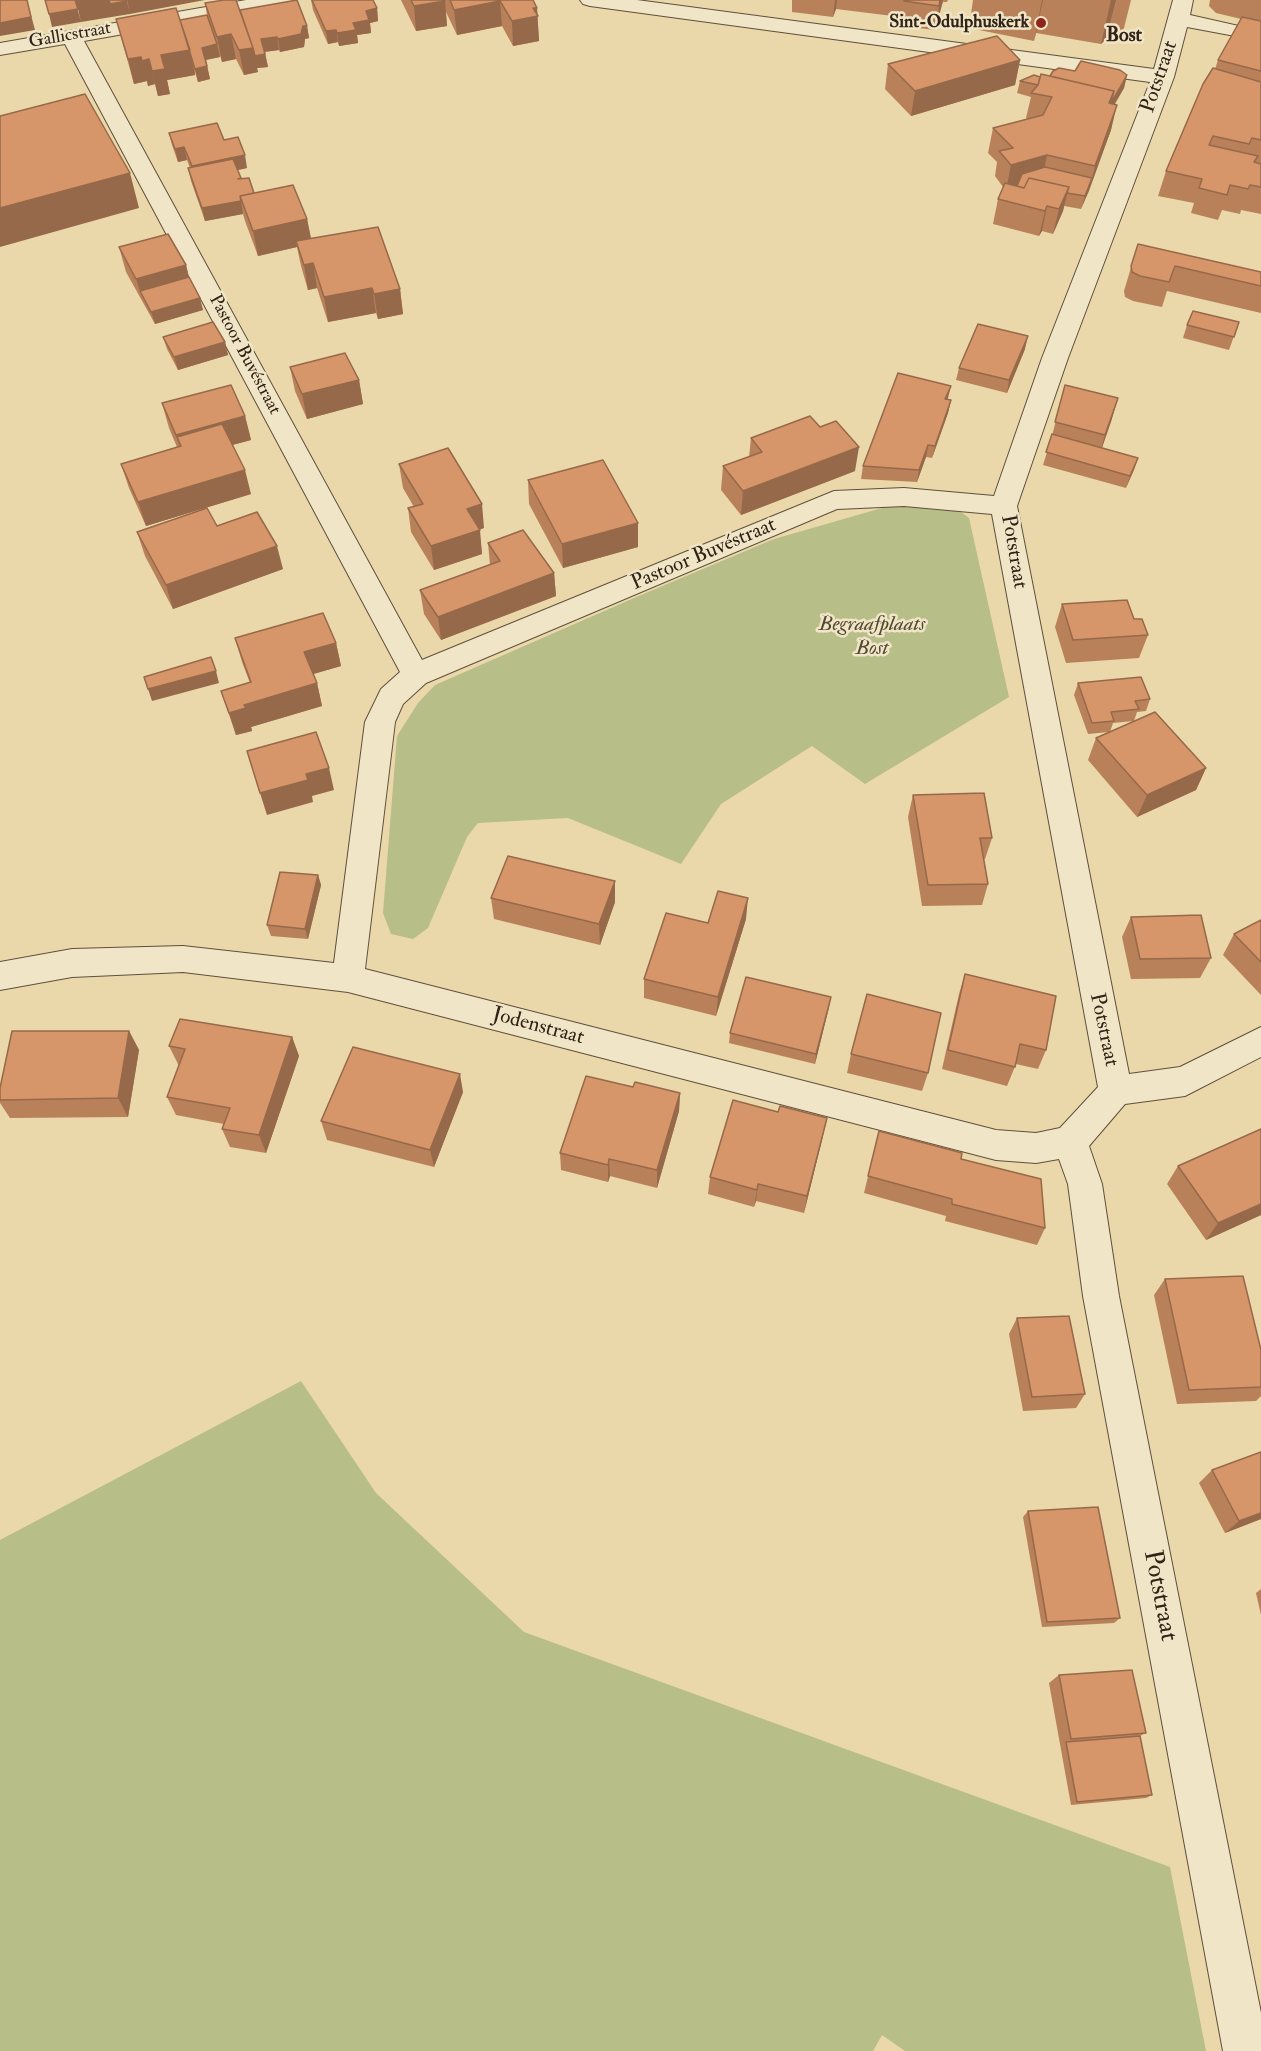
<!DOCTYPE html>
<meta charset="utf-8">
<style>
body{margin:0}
canvas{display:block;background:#ead7aa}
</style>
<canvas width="1261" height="2051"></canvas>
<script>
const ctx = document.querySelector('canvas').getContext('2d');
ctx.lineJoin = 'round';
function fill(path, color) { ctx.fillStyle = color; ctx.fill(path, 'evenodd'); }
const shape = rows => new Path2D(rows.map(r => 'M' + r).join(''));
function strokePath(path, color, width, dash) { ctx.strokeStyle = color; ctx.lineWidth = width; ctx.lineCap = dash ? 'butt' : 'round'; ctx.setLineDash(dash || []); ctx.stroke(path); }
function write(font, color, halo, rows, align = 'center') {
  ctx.font = font + ' "IM FELL Double Pica",serif'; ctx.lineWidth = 5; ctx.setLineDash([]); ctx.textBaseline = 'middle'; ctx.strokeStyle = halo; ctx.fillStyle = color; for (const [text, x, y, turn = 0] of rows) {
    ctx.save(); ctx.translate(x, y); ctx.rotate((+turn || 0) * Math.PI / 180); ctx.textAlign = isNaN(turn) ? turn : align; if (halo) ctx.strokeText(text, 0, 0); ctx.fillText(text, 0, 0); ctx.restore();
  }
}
const green = shape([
 [889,506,958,510,969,518,1009,697,865,784,812,746,721,804,681,864,568,818,478,823,467,837,428,928,413,939,391,934,383,913,397,736,418,703,435,685,634,598,774,539],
 [301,1381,376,1493,524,1632,1170,1867,1206,2051,905,2051,882,2035,873,2051,0,2051,0,1540]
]);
const minor = shape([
 [246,0,292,0,289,4,282,6,84,41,422,660,834,491,904,488,994,496,1042,358,1150,82,590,6,583,4,580,0,637,0,1154,69,1173,0,1193,0,1190,15,1261,31,1261,44,1235,36,1187,27,1174,77,1068,358,1017,506,1129,1074,1180,1067,1261,1027,1261,1057,1185,1096,1125,1104,1089,1146,1102,1184,1119,1296,1261,2013,1261,2051,1223,2051,1083,1296,1068,1184,1059,1159,1036,1163,996,1160,348,992,183,972,72,977,0,990,0,962,72,949,183,946,334,963,365,722,381,689,400,672,65,44,0,55,0,43,246,0],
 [904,506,992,514,1098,1087,1060,1128,1036,1133,996,1130,365,969,395,722,403,704,426,683,837,509,904,506]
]);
const wall = shape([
 [311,0,373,0,377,8,378,21,370,23,371,33,357,35,358,43,339,46,338,42,328,44,313,10],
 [401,0,533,0,537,8,539,41,513,46,502,26,457,35,446,12,447,26,416,31],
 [792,0,948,0,947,2,943,2,935,30,900,26,901,17,836,9,833,17,792,12],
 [973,0,1131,0,1121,40,1107,37,1106,39,1101,44,1036,33,1034,41,969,28],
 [1210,0,1261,0,1261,214,1241,210,1240,214,1222,210,1218,220,1191,213,1194,203,1158,196,1166,171,1215,69,1218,60,1241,19,1216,13,1209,6],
 [205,3,240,10,307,26,309,38,305,39,304,47,280,52,279,50,265,52,268,67,257,68,258,72,244,75,236,59,222,62,220,55,220,57,206,60,210,79,198,82,195,72,195,75,167,80,170,94,158,96,155,84,148,86,147,81,134,84,116,19,180,20,207,15],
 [1020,60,1015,85,911,116,885,89,888,64],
 [1075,71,1127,75,1124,88,1115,104,1111,130,1081,209,1064,206,1063,211,1053,234,1042,231,1039,236,993,224,998,199,1003,187,995,176,997,162,988,153,993,128,1030,119,1026,118,1031,97,1017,93,1020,81],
 [169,133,224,140,247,168,238,170,241,179,254,193,307,219,311,238,400,289,403,314,378,319,376,313,328,322,317,288,308,290,301,266,297,247,258,256,245,221,243,214,205,221,191,181,188,168,190,168,187,160,178,162,172,145],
 [1138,244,1261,272,1261,313,1167,291,1162,307,1133,301,1125,297,1124,291],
 [119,247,186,265,189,277,203,310,155,324,126,272],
 [1239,322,1229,350,1183,338,1187,325],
 [163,337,225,342,228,355,178,370,167,349],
 [1025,349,1007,393,956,380,959,368],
 [290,367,359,380,363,404,307,419,295,391],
 [1065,385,1118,398,1102,448,1138,458,1126,488,1043,465,1052,436],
 [948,398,948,400,951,400,948,413,932,458,926,457,917,482,861,479,863,466],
 [162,403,245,416,251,440,232,445,251,494,146,526,129,488,121,464,177,447,169,428],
 [751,438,855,471,741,515,721,490,723,466,749,457],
 [399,464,484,528,479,529,482,554,434,570,411,532,408,508,414,507,403,488],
 [528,480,638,523,638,547,563,568,529,504],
 [217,526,283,569,173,609,145,556,137,532],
 [488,543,554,573,556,596,441,640,424,614,420,590,490,565],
 [1062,604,1134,619,1148,635,1139,658,1066,663,1055,627],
 [235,638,336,643,341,666,313,674,317,683,322,706,251,727,252,731,236,735,221,691,250,683,242,662],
 [1078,683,1150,699,1146,711,1137,712,1134,721,1113,723,1110,732,1206,768,1196,790,1137,817,1088,760,1096,738,1109,732,1088,734,1074,695],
 [913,795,992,838,985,859,984,859,988,884,982,905,922,906,908,817],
 [318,875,321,885,308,939,271,936,267,925],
 [615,881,615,902,600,945,494,919,491,898],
 [1131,917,1211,958,1200,978,1131,979,1122,937],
 [746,919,716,1016,644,998,644,979,708,923],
 [1261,920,1261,995,1223,955,1234,934],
 [965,974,1046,1050,1038,1069,1016,1064,1007,1086,942,1069,959,994],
 [829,1007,815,1064,729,1043,730,1033],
 [129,1031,139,1050,128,1117,10,1118,0,1103,0,1088],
 [292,1037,299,1056,266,1153,230,1147,222,1129,224,1124,176,1115,167,1097,179,1066,169,1046],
 [851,1054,928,1073,922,1091,847,1073],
 [633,1087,680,1093,679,1111,657,1188,610,1176,608,1182,561,1170,560,1153],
 [463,1092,434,1167,327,1140,321,1121],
 [778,1112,827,1118,804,1213,756,1201,754,1207,708,1194,710,1177],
 [1261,1129,1261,1215,1206,1240,1167,1184,1178,1166],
 [879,1131,961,1159,1045,1228,1037,1245,945,1221,946,1216,864,1193],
 [1165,1279,1261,1350,1261,1396,1256,1401,1177,1404,1154,1295],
 [1017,1318,1085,1394,1076,1408,1023,1411,1009,1334],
 [1261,1452,1261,1519,1225,1533,1199,1483,1212,1470],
 [1028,1511,1120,1618,1114,1623,1042,1627,1023,1517],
 [1261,1589,1261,1615,1256,1593],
 [1059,1675,1146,1733,1140,1736,1152,1795,1146,1798,1071,1805,1049,1683]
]);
const shadedWall = shape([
 [27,0,35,30,0,36,0,23],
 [75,0,109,0,127,1,130,14,81,22],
 [127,0,205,0,130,14],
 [835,0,837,0,836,9,833,17],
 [940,0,943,0,935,30],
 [1042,0,1043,0,1036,33,1034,41],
 [1111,0,1116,0,1106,39,1101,44],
 [445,1,447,26,416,31,414,6],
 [500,1,502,26,457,35,454,10],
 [377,8,378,21,370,23,371,33,357,35,358,43,339,46,337,33,353,23,366,11],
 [533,8,537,8,539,41,513,46,512,21],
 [78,9,81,22,52,27,49,14],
 [303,26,307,26,309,38,305,39,304,47,280,52,278,39],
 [336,30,338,42,328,44,326,31],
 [231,34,236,59,222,62,217,37],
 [277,37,279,50,263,52,261,39],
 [217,44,220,57,205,60,202,48],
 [253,48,265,54,268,67,257,68,258,72,244,75,239,50],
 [190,50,195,75,167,80,170,94,158,96,152,71,161,55],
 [141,57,149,59,155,84,148,86,147,81,134,84,128,59],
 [1020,60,1015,85,911,116,915,91],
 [207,66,210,79,198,82,195,69],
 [1127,75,1124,88,1108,115,1109,103,1114,91],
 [1117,105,1111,130,1089,191,1095,166],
 [184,147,187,160,178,162,175,149],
 [245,155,247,168,195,179,192,166],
 [1047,155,1042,180,1006,190,1011,165],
 [130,173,139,208,0,247,0,208],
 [1092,178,1089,191,1081,209,1085,196],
 [1069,187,1063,211,1053,234,1059,209],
 [241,201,243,214,205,221,202,208],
 [1047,206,1042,231,1039,236,1045,211],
 [307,219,312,244,296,241,297,247,258,256,253,231],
 [313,263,317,288,308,290,304,265],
 [186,265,192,290,140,291,136,279],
 [372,288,376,313,328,322,324,297],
 [400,289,403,314,378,319,374,294],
 [200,298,203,310,155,324,151,312],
 [1028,336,1025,349,1007,393,1009,380],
 [225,342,228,355,178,370,174,357],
 [359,380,363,404,307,419,302,394],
 [951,386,948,398,943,412,945,399],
 [1118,398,1111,422,1098,459,1105,435],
 [951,400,948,413,932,458,935,446],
 [245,416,251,440,184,458,181,446,177,437,183,459,176,435],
 [928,445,926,457,917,482,919,470],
 [859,447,855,471,741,515,743,491],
 [1138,458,1134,470,1126,488,1130,476],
 [245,470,251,494,146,526,138,502],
 [482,504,484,528,469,533,467,509],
 [638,523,638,547,563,568,562,544],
 [480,530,482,554,434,570,431,546],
 [277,546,283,569,173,609,166,585],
 [554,573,556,596,441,640,438,617],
 [336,643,341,666,310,675,304,652],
 [216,671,219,683,152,701,148,689],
 [317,683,322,706,251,727,252,731,236,735,229,713,244,705],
 [329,768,334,790,312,796,313,802,267,815,260,793,306,774],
 [1206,768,1196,790,1137,817,1147,795],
 [318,875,321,885,308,939,305,929],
 [615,881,615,902,600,945,599,924],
 [748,898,746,919,716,1016,718,997],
 [831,997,829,1007,815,1064,816,1054],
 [129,1031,139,1050,128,1117,118,1098],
 [292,1037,299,1056,266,1153,259,1135],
 [460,1074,463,1092,434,1167,430,1150],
 [680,1093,679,1111,657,1188,657,1170],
 [827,1118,823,1136,804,1213,807,1196],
 [609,1159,610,1176,608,1182,608,1165],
 [758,1184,756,1201,754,1207,757,1190],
 [1261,1204,1261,1215,1206,1240,1218,1223],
 [1261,1513,1261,1519,1225,1533,1239,1521]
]);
const building = shape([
 [0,0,27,0,31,17,0,23,0,0],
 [45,0,75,0,78,9,49,14,45,0],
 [109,0,126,0,127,1,110,4,109,0],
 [224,0,236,0,253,48,239,50,231,34,217,37,205,3,224,0],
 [297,0,307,26,303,26,301,34,278,39,277,37,261,39,265,54,255,56,253,48,240,10,297,0],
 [312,0,373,0,377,8,366,11,369,20,353,23,356,30,337,33,336,30,326,31,312,0],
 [411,0,444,0,445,1,414,6,411,0],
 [450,0,533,0,537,8,533,8,538,16,512,21,500,1,454,10,450,0],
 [904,0,940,0,939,6,904,1,904,0],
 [176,8,190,50,161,55,165,69,152,71,149,59,142,61,141,57,128,59,116,19,176,8],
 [207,15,217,44,202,48,207,66,195,69,180,20,207,15],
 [1242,17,1261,21,1261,71,1218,60,1242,17],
 [997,36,1020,60,915,91,888,64,997,36],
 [1081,61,1120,70,1127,75,1111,103,1114,91,1050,76,1053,71,1059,68,1075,71,1081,61],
 [1213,68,1261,82,1261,140,1252,138,1249,144,1213,136,1209,145,1258,156,1254,162,1261,164,1261,187,1250,185,1248,189,1230,185,1227,195,1199,188,1202,179,1166,171,1203,84,1213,68],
 [1041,74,1114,91,1109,103,1117,105,1095,166,1047,155,1011,165,999,151,1013,148,993,128,1043,115,1052,97,1031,93,1038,85,1041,74],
 [1034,75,1040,77,1038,85,1020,81,1034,75],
 [85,94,130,173,0,208,0,116,85,94],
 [217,123,224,140,238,137,245,155,192,166,184,147,175,149,169,133,217,123],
 [233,159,241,178,238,179,249,178,254,193,240,196,241,201,202,208,188,168,233,159],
 [1045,167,1092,178,1085,196,1067,193,1069,187,1029,178,1024,188,1017,186,1022,174,1045,167],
 [1029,178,1069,187,1059,209,1047,206,1045,211,998,199,1005,183,1024,188,1029,178],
 [293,185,307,219,253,231,240,196,293,185],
 [378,227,400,289,374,294,372,288,324,297,313,263,304,265,296,241,378,227],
 [168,234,186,265,136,279,119,247,168,234],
 [1138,244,1261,272,1261,286,1175,266,1169,282,1140,276,1132,272,1131,266,1138,244],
 [189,277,200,298,151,312,140,291,189,277],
 [1193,311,1239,322,1234,337,1187,325,1193,311],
 [213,322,225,342,174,357,163,337,213,322],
 [978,324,1028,336,1009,380,959,368,978,324],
 [345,353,359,380,302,394,290,367,345,353],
 [898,373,951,386,945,399,951,400,935,446,928,445,919,470,863,466,898,373],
 [231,385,245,416,176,435,162,403,231,385],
 [1065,385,1118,398,1105,435,1055,422,1065,385],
 [810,416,820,427,836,421,859,447,743,491,723,466,762,452,751,438,810,416],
 [222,424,245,470,138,502,121,464,181,446,177,437,222,424],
 [1052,434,1138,458,1130,476,1046,452,1052,434],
 [448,448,482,504,467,509,480,530,431,546,408,508,423,504,399,464,448,448],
 [603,460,638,523,562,544,528,480,603,460],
 [207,508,217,526,257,512,277,546,166,585,137,532,207,508],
 [523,530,554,573,438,617,420,590,500,561,488,543,523,530],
 [1127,600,1134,619,1142,619,1148,635,1073,640,1062,604,1127,600],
 [323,613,336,643,304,652,317,683,244,705,246,708,229,713,221,691,251,682,235,638,323,613],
 [211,657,216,671,148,689,144,677,211,657],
 [1141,677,1150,699,1135,701,1139,709,1111,712,1114,721,1092,723,1078,683,1141,677],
 [1155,712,1206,768,1147,795,1096,738,1155,712],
 [316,732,329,768,306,774,308,780,260,793,247,751,316,732],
 [984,793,992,838,980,838,988,884,928,885,913,795,984,793],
 [508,856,615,881,599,924,491,898,508,856],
 [280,872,318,875,305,929,267,925,280,872],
 [718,891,748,898,718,997,644,979,666,913,708,923,718,891],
 [1201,915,1211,958,1140,959,1131,917,1201,915],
 [1261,920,1261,962,1234,934,1261,920],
 [965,974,1056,996,1046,1050,1020,1044,1015,1067,948,1050,965,974],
 [746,977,831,997,816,1054,730,1033,746,977],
 [867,994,941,1013,928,1073,851,1054,867,994],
 [180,1019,292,1037,259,1135,222,1129,230,1108,167,1097,185,1049,169,1046,180,1019],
 [12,1031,129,1031,118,1098,0,1100,0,1088,12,1031],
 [353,1047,460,1074,430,1150,321,1121,353,1047],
 [586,1076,633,1087,635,1082,680,1093,657,1170,609,1159,608,1165,560,1153,586,1076],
 [733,1100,778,1112,780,1106,827,1118,807,1196,758,1184,757,1190,710,1177,733,1100],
 [1261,1129,1261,1204,1218,1223,1178,1166,1261,1129],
 [879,1131,962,1153,961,1159,1041,1179,1045,1228,952,1204,952,1199,868,1176,879,1131],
 [1243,1276,1261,1350,1261,1387,1189,1390,1165,1279,1243,1276],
 [1069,1316,1085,1394,1032,1397,1017,1318,1069,1316],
 [1261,1452,1261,1513,1239,1521,1212,1470,1261,1452],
 [1098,1507,1120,1618,1047,1622,1028,1511,1098,1507],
 [1132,1670,1146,1733,1071,1739,1059,1675,1132,1670],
 [1140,1736,1152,1795,1077,1802,1066,1742,1140,1736]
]);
const markers = [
 [1041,23,6,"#8f2418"]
];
const farPoinames = [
 ["Sint-Odulphuskerk",1029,23]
];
const farStreetnames = [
 ["Gallicstraat",70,36,-10],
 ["Pastoor Buvéstraat",244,355,62]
];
const farQuarternames = [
 ["Bost",1124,37]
];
const streetNames = [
 ["Potstraat",1160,77,-71],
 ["Potstraat",1013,552,80],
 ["Pastoor Buvéstraat",704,555,-23],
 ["Jodenstraat",538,1027,15],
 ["Potstraat",1103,1030,78]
];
const parkNames = [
 ["Begraafplaats",872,625],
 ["Bost",872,649]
];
const nearStreetnames = [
 ["Potstraat",1159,1596,79]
];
fill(green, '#b7be88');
strokePath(minor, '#5f503b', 2);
fill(minor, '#f1e5c8');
fill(wall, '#b9815a');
fill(shadedWall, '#96694a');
fill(building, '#d79669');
strokePath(building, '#96694a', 1.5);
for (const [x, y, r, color] of markers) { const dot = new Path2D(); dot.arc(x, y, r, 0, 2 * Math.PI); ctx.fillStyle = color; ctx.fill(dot); strokePath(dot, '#f1e5c8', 2); }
write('bold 18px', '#312316', '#f1e5c8', farPoinames, 'right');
write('18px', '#312316', '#f1e5c8', farStreetnames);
write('bold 20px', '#312316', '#f1e5c8', farQuarternames);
write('21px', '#312316', '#f1e5c8', streetNames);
write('italic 21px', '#524a32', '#f1e5c8', parkNames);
write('26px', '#312316', '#f1e5c8', nearStreetnames);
</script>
